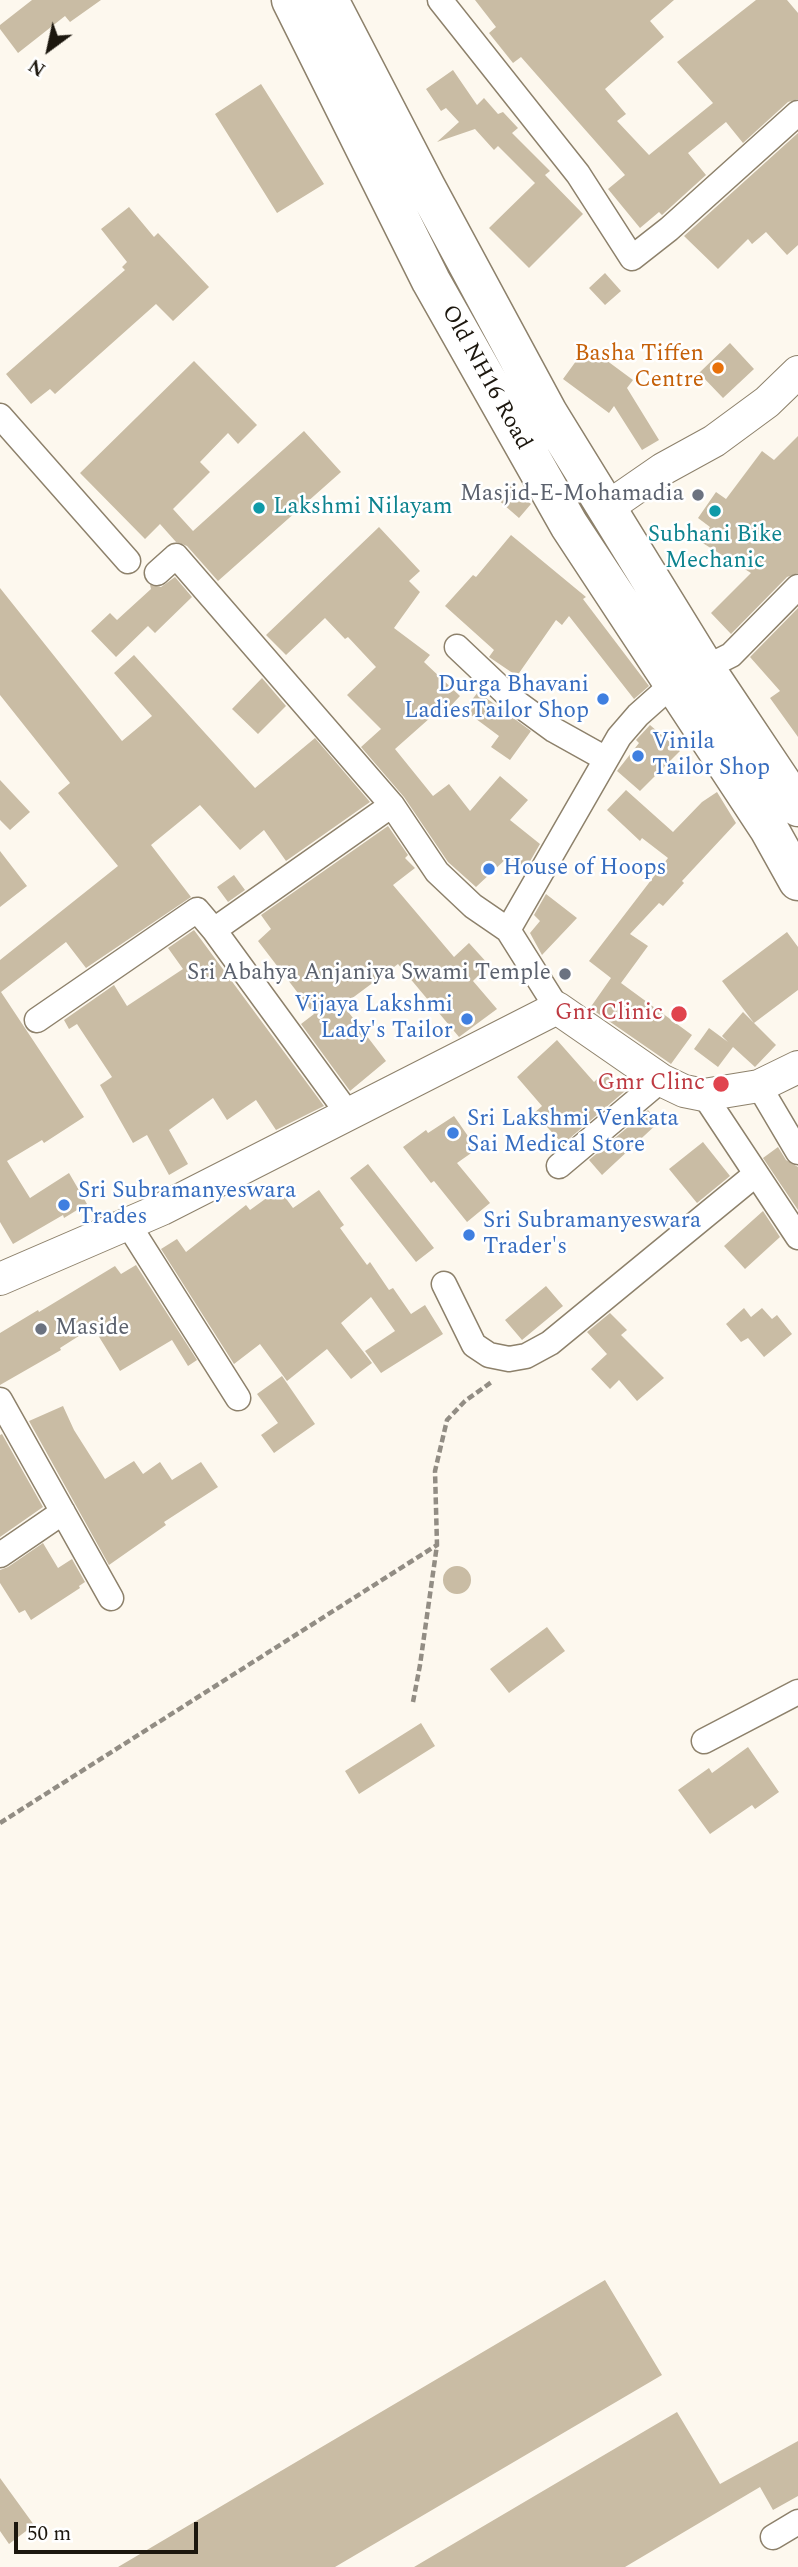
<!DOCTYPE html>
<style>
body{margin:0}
#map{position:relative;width:798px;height:2567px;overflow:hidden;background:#fdf8ee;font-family:Spectral,serif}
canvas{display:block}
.north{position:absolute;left:14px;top:14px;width:70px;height:70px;-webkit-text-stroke:5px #fff;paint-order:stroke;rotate:213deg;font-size:19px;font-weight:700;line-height:28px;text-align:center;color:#1c170e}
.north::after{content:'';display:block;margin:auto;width:24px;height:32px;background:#1c170e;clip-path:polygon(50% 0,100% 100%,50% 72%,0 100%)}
.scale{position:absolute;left:14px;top:2522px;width:184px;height:32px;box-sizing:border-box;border:4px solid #1c170e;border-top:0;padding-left:9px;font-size:21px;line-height:24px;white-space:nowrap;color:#1c170e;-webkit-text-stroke:5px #fff;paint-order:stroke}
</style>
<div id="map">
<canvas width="798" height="2567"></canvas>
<div class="north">N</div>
<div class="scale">50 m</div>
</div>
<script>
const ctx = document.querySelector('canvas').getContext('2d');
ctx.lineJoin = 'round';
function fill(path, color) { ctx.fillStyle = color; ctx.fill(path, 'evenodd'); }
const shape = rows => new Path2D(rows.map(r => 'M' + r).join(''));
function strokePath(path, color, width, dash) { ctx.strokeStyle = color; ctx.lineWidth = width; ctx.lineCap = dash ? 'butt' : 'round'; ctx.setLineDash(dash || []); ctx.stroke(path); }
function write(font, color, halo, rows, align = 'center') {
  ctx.font = font + ' Spectral,serif'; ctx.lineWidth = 5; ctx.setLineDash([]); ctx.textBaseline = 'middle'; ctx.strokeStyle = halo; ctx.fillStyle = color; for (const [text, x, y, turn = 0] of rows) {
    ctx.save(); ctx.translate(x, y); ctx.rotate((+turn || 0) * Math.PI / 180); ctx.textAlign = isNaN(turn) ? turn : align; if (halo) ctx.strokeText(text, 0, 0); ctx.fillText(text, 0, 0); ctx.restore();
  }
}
const building = shape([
 [32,0,101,0,70,22,65,16,18,53,0,29,0,25],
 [475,0,674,0,650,21,664,37,605,89,626,114,617,121,649,155,713,103,677,62,756,0,787,0,798,13,798,99,788,102,743,143,726,122,688,153,706,175,662,215,659,212,640,228,608,189,625,175,521,57,513,63,489,33,496,27],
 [453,70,477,105,484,98,498,114,503,112,518,128,512,133,550,171,545,175,583,214,529,268,489,228,535,183,498,146,494,150,475,129,437,142,459,122,446,108,441,111,426,89],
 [261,84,324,184,277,213,215,114],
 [798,133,798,245,787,255,766,232,752,244,748,239,718,269,684,236],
 [129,207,154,237,158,233,209,287,173,321,156,304,55,394,50,389,31,404,6,374,125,270,122,267,127,262,101,229],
 [605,273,621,291,605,305,589,288],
 [730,343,754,369,723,398,699,373],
 [587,346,633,380,627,388,659,440,642,450,614,406,609,413,563,379],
 [194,361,257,425,238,444,228,433,200,462,210,472,173,509,193,531,304,431,341,472,218,581,187,546,176,542,160,524,145,539,80,473],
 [798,436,798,573,787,577,731,634,711,613,751,573,701,542,710,527,698,518,716,492,726,499,762,451,774,460],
 [509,484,531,504,519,518,496,498],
 [379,527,420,571,409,581,420,592,394,628,430,655,424,662,460,696,443,714,439,710,395,749,433,796,449,784,470,811,500,776,528,800,510,820,540,844,525,870,508,857,476,887,448,862,404,797,361,747,381,729,347,695,376,667,348,637,345,639,325,618,286,655,266,635],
 [511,535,586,597,583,599,649,686,634,699,569,616,562,625,556,620,517,676,489,657,494,650,445,606,473,575,476,577],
 [175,577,192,597,155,633,148,626,116,657,91,631,110,613,117,620,151,589,150,585,161,587],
 [0,588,122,741,152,716,114,673,134,655,255,788,315,738,370,802,286,861,264,830,240,850,200,805,151,845,191,897,86,968,66,942,1,992,84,1117,44,1143,42,1140,7,1161,30,1198,69,1173,87,1204,64,1218,63,1215,13,1244,0,1222,0,960,118,866,58,793,70,783,0,695],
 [798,608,798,737,770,698,780,691,750,657],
 [262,678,286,706,258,734,232,709],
 [478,692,531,731,510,760,491,747,499,736,464,710],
 [650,725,680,751,640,791,617,771,639,743,636,740],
 [0,780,30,812,10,830,0,820],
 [626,790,673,832,702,802,717,792,736,823,682,881,684,883,663,906,659,903,630,934,648,946,621,983,692,1035,671,1064,590,1008,611,978,589,961,668,858,642,838,640,841,607,810],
 [388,826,408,855,405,858,415,868,393,885,454,957,469,943,489,965,473,981,497,1009,459,1037,398,964,343,1005,386,1061,350,1091,301,1024,314,1014,258,941,271,929,261,915],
 [0,851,27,886,0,907],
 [234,875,245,890,228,902,217,887],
 [546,894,577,918,542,955,530,933,540,921,534,915],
 [194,930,324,1106,276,1130,256,1100,227,1120,213,1098,169,1130,188,1164,169,1175,147,1135,133,1143,100,1085,112,1077,77,1024,69,1029,64,1020,114,985,127,1006,183,969,168,948],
 [787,932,798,947,798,990,754,1023,722,981],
 [743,1012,776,1045,755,1067,733,1047,718,1067,694,1049,709,1028,728,1042,722,1036],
 [557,1040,594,1082,606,1071,625,1091,563,1144,534,1113,542,1106,517,1077],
 [648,1110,659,1122,602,1175,589,1160],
 [454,1116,477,1149,457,1163,490,1203,467,1222,434,1181,431,1183,403,1147,426,1130,428,1133],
 [703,1142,730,1176,697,1203,669,1169],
 [778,1147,786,1160,798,1167,798,1210,763,1158],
 [368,1164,434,1248,416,1262,350,1178],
 [279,1189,293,1208,319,1190,344,1225,340,1228,367,1265,370,1262,389,1290,393,1288,411,1314,425,1305,443,1334,381,1373,365,1351,395,1331,371,1297,341,1323,372,1363,351,1379,327,1349,287,1381,260,1344,234,1364,161,1249,177,1239,186,1252,246,1205,250,1210],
 [763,1211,780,1237,745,1269,724,1246],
 [136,1265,197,1360,188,1366,172,1340,120,1371,93,1327,60,1348,61,1350,0,1385,0,1333,38,1310,39,1312,115,1266,121,1274],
 [546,1286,563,1306,522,1340,505,1320],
 [744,1308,751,1317,762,1308,772,1319,777,1315,792,1334,764,1357,748,1338,741,1342,726,1324],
 [610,1313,627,1330,621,1335,664,1378,637,1401,619,1380,610,1389,591,1369,607,1354,587,1332],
 [282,1376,315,1424,274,1453,261,1435,278,1423,257,1394],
 [63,1406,74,1430,105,1479,134,1461,143,1474,160,1462,172,1480,201,1462,218,1487,164,1522,166,1525,109,1565,29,1421],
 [2,1434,43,1507,0,1537,0,1435],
 [43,1543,58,1568,72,1559,85,1582,79,1586,80,1588,31,1620,25,1610,19,1613,0,1583,0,1570,8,1567],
 '443 1580a14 14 0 1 1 28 0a14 14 0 1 1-28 0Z',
 [547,1627,565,1651,509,1693,490,1669],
 [421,1723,435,1746,359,1794,345,1771],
 [748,1747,779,1792,755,1809,752,1805,710,1834,678,1790,709,1768,712,1773],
 [605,2280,662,2375,335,2567,118,2567],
 [677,2412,720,2484,798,2441,798,2496,773,2510,760,2487,625,2567,414,2567],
 [0,2478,34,2525,9,2544,0,2531]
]);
const path = shape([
 [413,1702,420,1665,437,1545,435,1471,447,1420,465,1401,493,1381],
 [0,1823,437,1545]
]);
const minor = shape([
 [440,0,578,174,632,258,669,229,798,113],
 [0,416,128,561],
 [157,573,176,556,392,805,437,872,473,906,508,930,557,1008],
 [457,647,513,700,554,730,606,759],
 [705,668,731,655,798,587],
 [214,930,349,1115],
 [508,930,619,737,638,715,674,683],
 [37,1020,197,910,214,930,392,805],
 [759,1086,798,1152],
 [704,1095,798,1237],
 [559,1166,661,1080],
 [128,1224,238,1398],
 [444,1284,474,1345,489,1355,509,1359,526,1356,550,1343,756,1174],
 [0,1400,111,1598],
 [0,1555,63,1512],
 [704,1741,798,1692],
 [773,2537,798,2522]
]);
const tertiary = shape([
 [608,507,663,469,714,441,767,402,798,372],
 [0,1279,162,1209,557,1008,661,1080,684,1091,704,1095,759,1086,798,1067]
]);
const primary = shape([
 [291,0,431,281,569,525,769,829,798,881],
 [329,0,426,187,548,413,705,668,798,807]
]);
const markers = [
 [718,368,7,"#e8710a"],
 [698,495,7,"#6b7280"],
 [259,508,7,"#0f9aa8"],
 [715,511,7,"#0f9aa8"],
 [603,699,7,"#3f7fe0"],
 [638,756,7,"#3f7fe0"],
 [489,869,7,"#3f7fe0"],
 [565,974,7,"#6b7280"],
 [679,1014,9,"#e0444e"],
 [467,1019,7,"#3f7fe0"],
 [721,1084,9,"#e0444e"],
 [453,1133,7,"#3f7fe0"],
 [64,1205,7,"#3f7fe0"],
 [469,1235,7,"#3f7fe0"],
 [41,1329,7,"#6b7280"]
];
const foodNames = [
 ["Basha Tiffen",704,355],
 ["Centre",704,381]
];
const streetNames = [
 ["Old NH16 Road",485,378,61]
];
const worshipNames = [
 ["Masjid-E-Mohamadia",684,495],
 ["Sri Abahya Anjaniya Swami Temple",551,974],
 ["Maside",55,1329,"left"]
];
const cultureNames = [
 ["Lakshmi Nilayam",273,508],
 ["Subhani Bike",715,536,"center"],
 ["Mechanic",715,562,"center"]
];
const shopNames = [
 ["Durga Bhavani",589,686,"right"],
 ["LadiesTailor Shop",589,712,"right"],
 ["Vinila",652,743],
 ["Tailor Shop",652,769],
 ["House of Hoops",503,869],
 ["Vijaya Lakshmi",453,1006,"right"],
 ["Lady's Tailor",453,1032,"right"],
 ["Sri Lakshmi Venkata",467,1120],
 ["Sai Medical Store",467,1146],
 ["Sri Subramanyeswara",78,1192],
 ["Trades",78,1218],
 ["Sri Subramanyeswara",483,1222],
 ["Trader's",483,1248]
];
const healthNames = [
 ["Gnr Clinic",663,1014],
 ["Gmr Clinc",705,1084]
];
fill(building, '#c9bca4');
strokePath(minor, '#8d816b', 27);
strokePath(tertiary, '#8d816b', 34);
strokePath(primary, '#8d816b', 41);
strokePath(path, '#928d84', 4.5, [7, 3.5]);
strokePath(minor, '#fff', 24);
strokePath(tertiary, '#fff', 32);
strokePath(primary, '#fff', 38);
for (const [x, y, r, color] of markers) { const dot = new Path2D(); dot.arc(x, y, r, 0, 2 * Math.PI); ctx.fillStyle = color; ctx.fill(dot); strokePath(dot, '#fff', 2.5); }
write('23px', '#c56008', '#fff', foodNames, 'right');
write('23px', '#1c170e', '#fff', streetNames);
write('23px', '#5b616d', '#fff', worshipNames, 'right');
write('23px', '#0d838f', '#fff', cultureNames, 'left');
write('23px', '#366cbe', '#fff', shopNames, 'left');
write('23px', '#be3a42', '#fff', healthNames, 'right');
</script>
